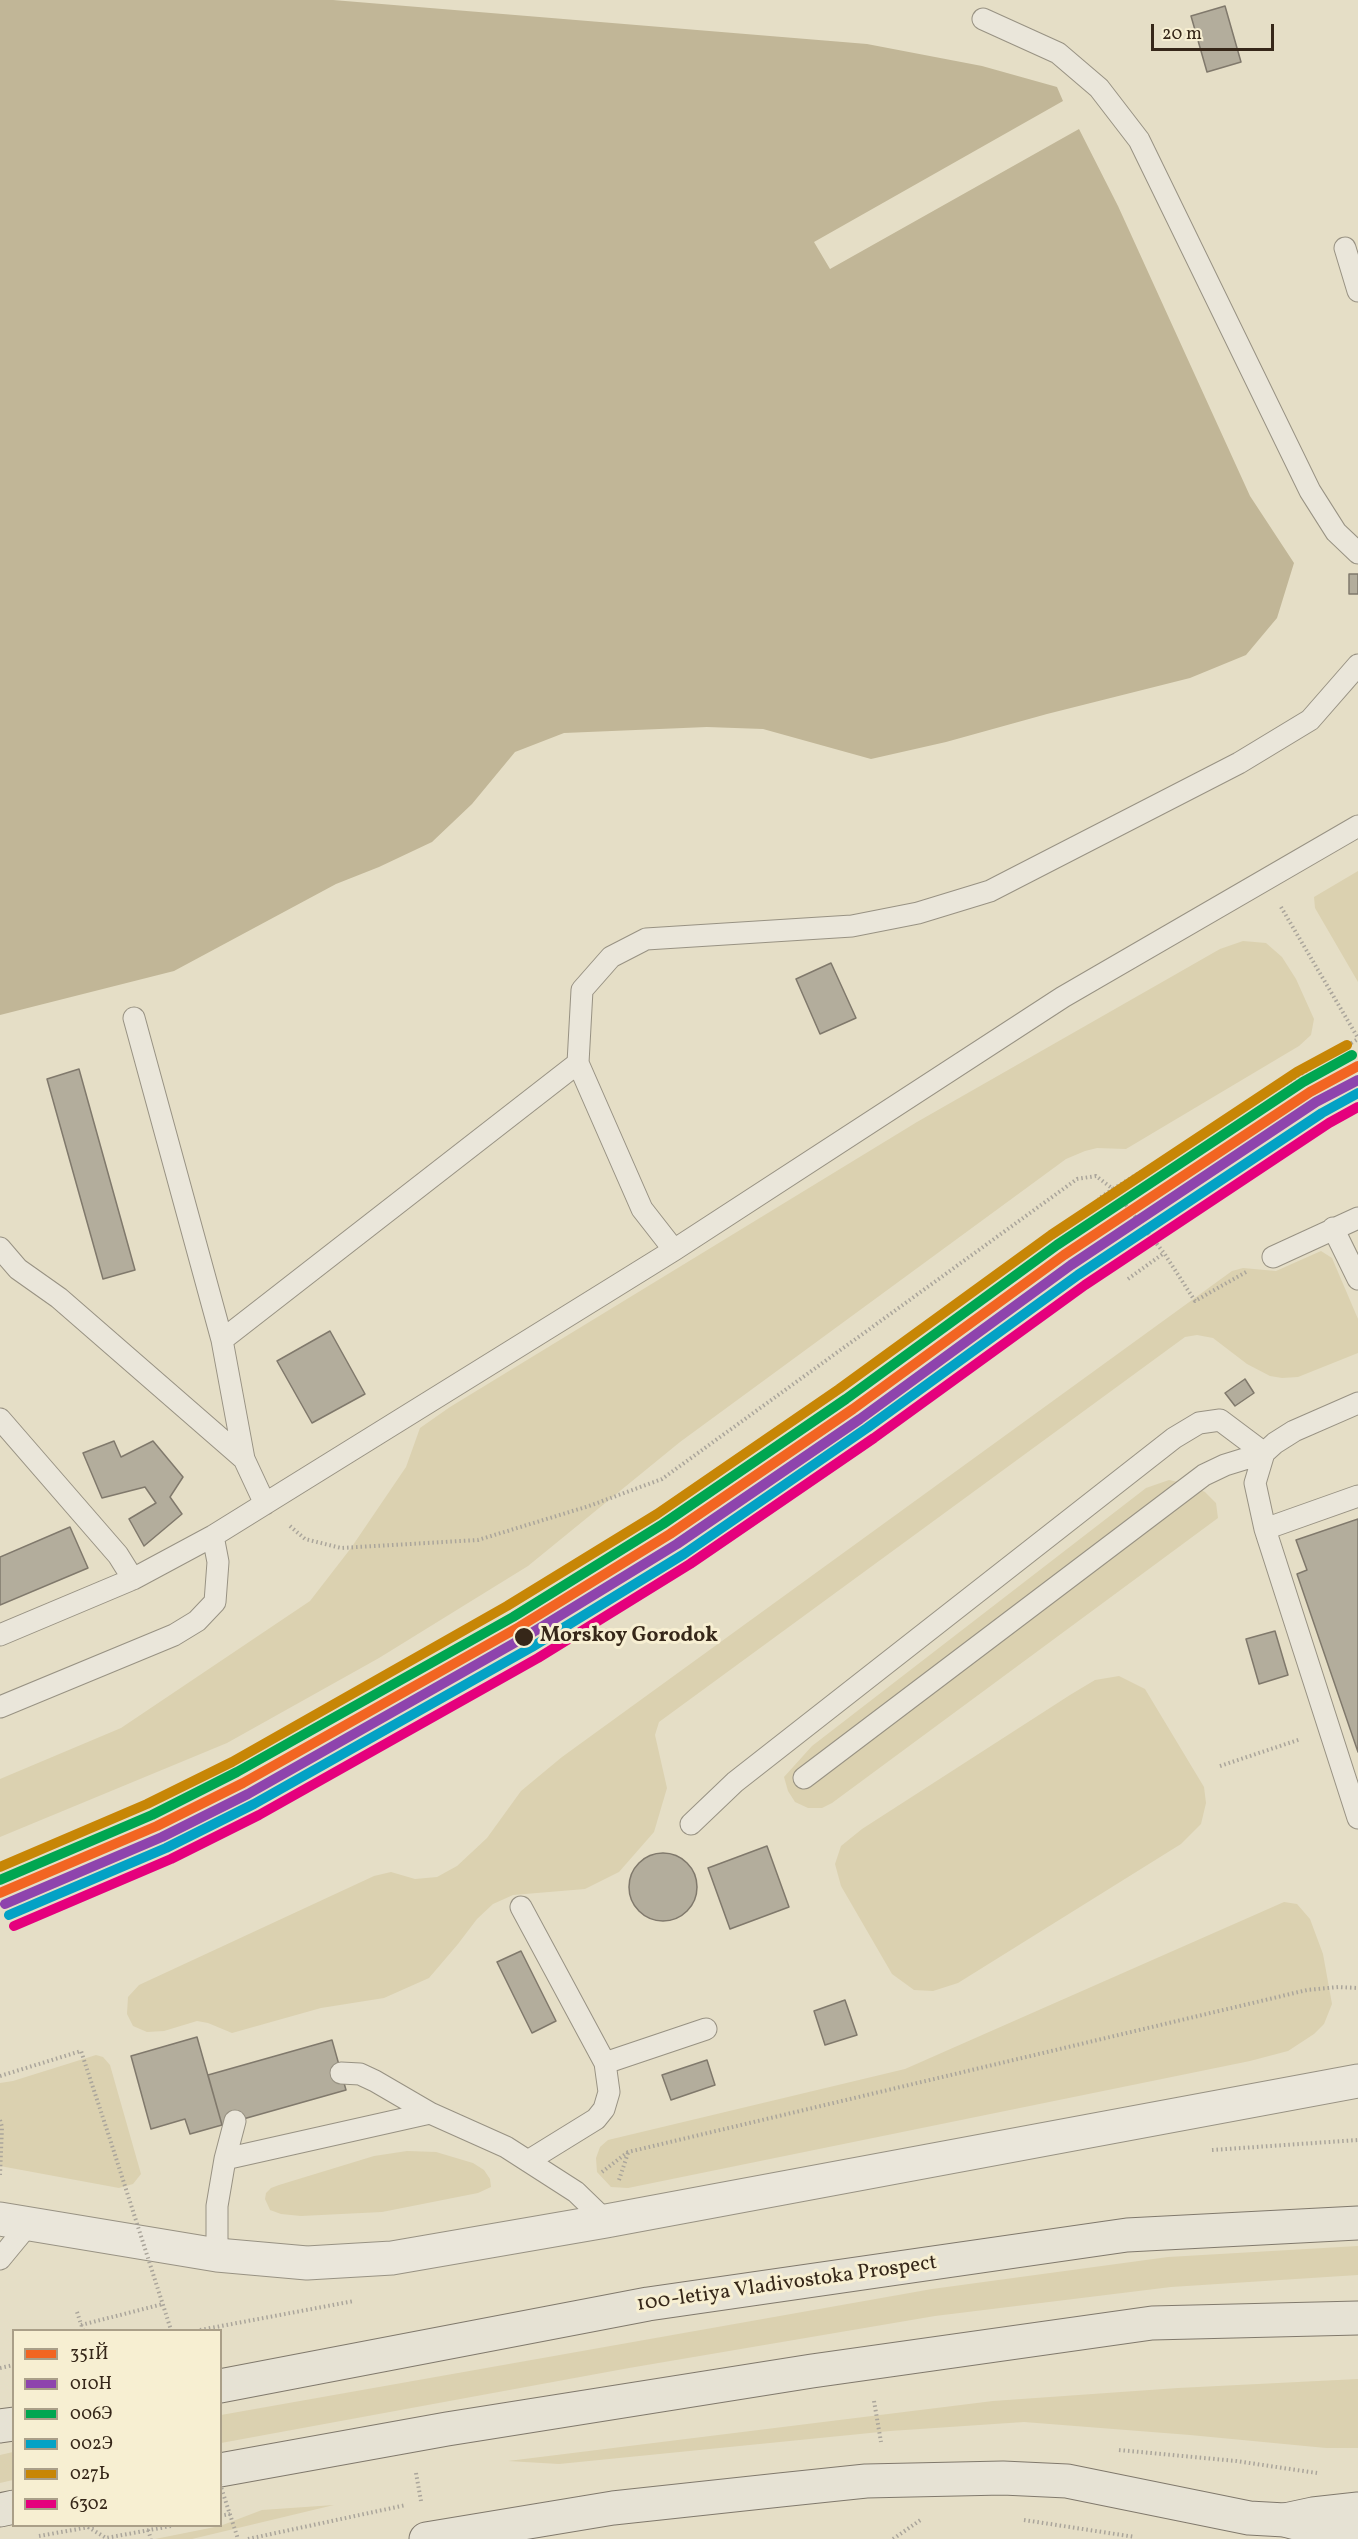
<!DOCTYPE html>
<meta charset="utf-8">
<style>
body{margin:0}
#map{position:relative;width:1358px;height:2539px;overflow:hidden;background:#e5dec6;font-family:Vollkorn,serif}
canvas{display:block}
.legend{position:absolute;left:12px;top:2329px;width:210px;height:198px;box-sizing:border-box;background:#f7efd2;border:2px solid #aa9f88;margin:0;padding:8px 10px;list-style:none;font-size:18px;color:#362719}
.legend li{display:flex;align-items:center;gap:12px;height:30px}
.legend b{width:30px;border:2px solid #aa9f88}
.scale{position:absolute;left:1151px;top:24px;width:123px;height:27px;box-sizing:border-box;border:3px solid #362719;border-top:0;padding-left:8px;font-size:18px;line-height:21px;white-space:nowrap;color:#362719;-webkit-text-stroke:4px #f7efd2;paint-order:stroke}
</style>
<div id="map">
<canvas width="1358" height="2539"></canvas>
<ul class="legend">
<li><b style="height:8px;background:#f26522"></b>351Й</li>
<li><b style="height:8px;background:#8e44ad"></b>010Н</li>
<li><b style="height:8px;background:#00a651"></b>006Э</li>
<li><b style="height:8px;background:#03a2c5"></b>002Э</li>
<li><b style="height:8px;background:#c78606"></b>027Ь</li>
<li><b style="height:8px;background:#e5007d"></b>6302</li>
</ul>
<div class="scale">20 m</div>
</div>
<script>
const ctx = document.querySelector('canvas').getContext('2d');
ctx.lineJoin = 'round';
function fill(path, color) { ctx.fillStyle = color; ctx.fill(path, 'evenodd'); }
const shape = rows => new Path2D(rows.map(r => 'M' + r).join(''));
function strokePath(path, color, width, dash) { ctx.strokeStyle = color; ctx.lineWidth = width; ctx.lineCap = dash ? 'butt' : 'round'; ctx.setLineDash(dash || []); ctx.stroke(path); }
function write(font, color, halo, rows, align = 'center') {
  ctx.font = font + ' Vollkorn,serif'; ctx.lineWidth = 6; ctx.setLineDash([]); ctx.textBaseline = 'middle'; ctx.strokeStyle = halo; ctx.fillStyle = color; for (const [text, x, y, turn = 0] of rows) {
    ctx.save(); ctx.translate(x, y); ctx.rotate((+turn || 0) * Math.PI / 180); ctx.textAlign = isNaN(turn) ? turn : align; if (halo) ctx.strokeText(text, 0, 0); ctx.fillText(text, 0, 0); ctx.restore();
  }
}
const green = shape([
 [1358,871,1358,982,1315,908,1314,897],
 [1243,941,1266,943,1282,957,1296,979,1314,1019,1311,1035,1299,1046,1126,1149,1097,1148,1085,1151,1066,1159,680,1442,528,1566,379,1658,227,1743,0,1837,0,1779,121,1728,310,1601,351,1548,406,1467,420,1428,450,1407,917,1122,1220,949],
 [1321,1251,1332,1258,1358,1319,1358,1353,1298,1377,1282,1378,1270,1376,1247,1364,1213,1338,1197,1335,1185,1337,659,1722,655,1735,667,1788,654,1832,619,1872,585,1889,513,1895,493,1904,477,1919,458,1944,429,1978,384,1998,321,2008,232,2033,208,2023,197,2021,164,2031,147,2032,133,2026,127,2014,128,1997,139,1985,374,1876,391,1872,415,1879,437,1877,457,1866,487,1838,521,1791,562,1757,1232,1271,1243,1268,1276,1271],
 [1169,1480,1187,1484,1205,1492,1216,1503,1218,1518,832,1803,822,1808,808,1808,795,1802,788,1791,784,1777,812,1746,1146,1488],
 [1119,1676,1145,1689,1204,1787,1206,1803,1201,1824,1181,1844,958,1983,933,1991,914,1990,892,1974,841,1886,835,1864,841,1846,862,1829,1070,1695,1095,1680],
 [1284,1902,1297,1904,1310,1919,1323,1954,1332,2004,1324,2024,1314,2034,1288,2051,1250,2061,628,2188,611,2187,597,2172,596,2158,600,2147,608,2140,905,2069],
 [96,2055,103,2057,110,2065,141,2174,133,2184,119,2188,0,2166,0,2083,13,2081],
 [407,2151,436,2152,473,2163,484,2170,490,2179,491,2187,478,2193,382,2212,301,2216,281,2214,270,2210,265,2199,266,2193,271,2188,279,2185,374,2156],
 [1358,2246,1358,2275,1171,2287,935,2316,629,2368,221,2443,221,2415,932,2289,1168,2257],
 [1358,2379,1358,2448,1326,2448,1190,2435,1024,2422,890,2431,559,2464,508,2461,993,2401,1178,2388],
 [13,2452,13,2480,0,2483,0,2455],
 [334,2505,192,2539,155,2539,220,2526,262,2510]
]);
const water = shape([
 [0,0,333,0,867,44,982,66,1057,87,1063,101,814,242,830,269,1079,129,1118,206,1250,496,1294,563,1277,618,1246,655,1190,678,1047,714,946,742,871,759,763,729,707,727,564,733,515,752,472,804,432,842,379,867,336,884,174,971,0,1015]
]);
const building = shape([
 [1225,6,1241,62,1207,72,1191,16,1225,6],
 [1349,574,1358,574,1358,594,1349,594,1349,574],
 [831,963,856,1018,820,1034,796,979,831,963],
 [79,1069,135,1270,103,1279,47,1079,79,1069],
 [330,1331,365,1394,312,1423,277,1361,330,1331],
 [1245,1379,1254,1393,1235,1406,1225,1393,1245,1379],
 [114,1441,121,1457,153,1441,183,1477,170,1497,182,1514,144,1546,129,1519,156,1503,145,1487,102,1498,83,1453,114,1441],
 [1358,1519,1358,1752,1297,1574,1307,1570,1296,1540,1358,1519],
 [70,1527,88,1568,0,1605,0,1557,70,1527],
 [1275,1631,1288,1675,1259,1684,1246,1639,1275,1631],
 [767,1846,789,1907,730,1929,708,1868,767,1846],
 '629 1887a34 34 0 1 1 68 0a34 34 0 1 1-68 0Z',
 [521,1951,556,2021,532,2033,497,1962,521,1951],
 [845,2000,857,2035,825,2045,814,2011,845,2000],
 [197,2037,222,2125,190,2134,185,2119,151,2129,131,2056,197,2037],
 [332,2040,346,2090,222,2125,208,2075,332,2040],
 [707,2060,715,2085,671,2100,662,2075,707,2060]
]);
const path = shape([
 [1281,907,1358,1038],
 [1246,1272,1195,1301,1164,1253,1113,1189,1358,1039],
 [1128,1279,1164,1253],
 [290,1526,305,1539,341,1548,478,1540,589,1506,662,1479,1077,1179,1096,1176,1113,1189,1098,1199],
 [1220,1766,1301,1739],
 [0,2076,81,2051,108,2133],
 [0,2120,2,2127,0,2175],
 [1212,2150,1358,2140],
 [602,2172,628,2152,1307,1990,1338,1987,1358,1988],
 [619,2180,628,2153],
 [77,2312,83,2330],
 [81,2325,163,2304],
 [200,2330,354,2301],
 [0,2368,14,2365],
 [874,2401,881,2442],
 [1119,2450,1236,2461,1317,2473],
 [416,2473,421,2501],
 [220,2516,230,2514],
 [1024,2520,1135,2537],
 [88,2527,106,2538,171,2526],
 [148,2530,151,2539],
 [39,2536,95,2526],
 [248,2539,406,2505],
 [893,2539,922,2519]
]);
const service = shape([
 [983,19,1058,53,1099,88,1139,140,1310,491,1336,532,1358,553],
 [1345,248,1358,291],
 [134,1018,222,1340,244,1459,265,1504],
 [578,1063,642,1209,674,1250],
 [1333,1228,1358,1279],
 [0,1248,18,1269,59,1298,244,1459],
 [1273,1257,1358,1218],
 [222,1340,578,1063,582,990,611,957,646,939,852,926,918,913,990,891,1239,763,1310,720,1358,665],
 [1358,1403,1294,1431,1275,1443,1264,1453,1255,1483,1265,1529,1358,1818],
 [0,1419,118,1555,133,1579],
 [1265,1529,1358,1496],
 [0,1635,133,1579,213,1536,674,1250,1063,997,1358,826],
 [0,1707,174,1635,197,1621,215,1602,218,1562,213,1536],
 [804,1778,1204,1475,1225,1465,1264,1453],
 [691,1824,735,1782,1174,1438,1199,1423,1220,1420,1264,1453],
 [521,1907,605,2063],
 [341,2073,360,2074,375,2081,430,2113],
 [225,2159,235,2121],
 [528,2161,596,2119,604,2109,609,2092,605,2063,706,2029],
 [217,2255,217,2206,225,2159,430,2113,506,2147,576,2192,606,2221],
 [0,2259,28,2225]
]);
const tertiary = shape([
 [0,2219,217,2255,307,2263,392,2258,606,2221,1358,2081]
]);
const primary = shape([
 [426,2539,613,2508,780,2490,866,2481,1003,2478,1067,2481,1249,2518,1285,2520,1353,2539]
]);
const trunk = shape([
 [220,2386,648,2304,1127,2235,1358,2223],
 [0,2426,14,2424],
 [220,2470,447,2429,812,2371,1152,2323,1358,2318],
 [0,2510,14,2507],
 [1285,2520,1313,2514,1358,2509]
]);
const pathBridge = shape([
 [108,2133,171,2330],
 [220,2484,238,2539]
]);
const rail1 = shape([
 [0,1893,157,1826,243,1783,519,1627,670,1534,853,1409,1064,1255,1310,1092,1358,1066]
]);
const rail2 = shape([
 [5,1904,162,1837,248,1794,525,1637,677,1544,860,1419,1071,1265,1316,1102,1358,1080]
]);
const rail3 = shape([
 [0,1880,152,1815,237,1772,513,1617,663,1524,846,1399,1057,1245,1303,1082,1352,1055]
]);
const rail4 = shape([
 [9,1915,166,1848,254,1804,532,1647,684,1554,867,1428,1078,1275,1322,1113,1358,1093]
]);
const rail5 = shape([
 [0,1867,147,1804,232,1762,507,1606,657,1514,839,1389,1051,1235,1297,1072,1347,1045]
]);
const rail6 = shape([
 [14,1926,171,1859,259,1815,538,1658,690,1564,874,1438,1085,1285,1329,1123,1358,1107]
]);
const markers = [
 [524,1637,10,"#362719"]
];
const stopNames = [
 ["Morskoy Gorodok",540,1637]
];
const streetNames = [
 ["100-letiya Vladivostoka Prospect",787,2285,-8]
];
fill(green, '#dbd1b0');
fill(water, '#c1b697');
fill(building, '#b3ad9c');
strokePath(building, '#80796c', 1.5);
strokePath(service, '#989283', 23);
strokePath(tertiary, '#989283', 35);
strokePath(primary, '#80796c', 35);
strokePath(trunk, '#80796c', 35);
strokePath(path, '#aaa59b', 4, [1.5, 3]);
strokePath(service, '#eae6da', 21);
strokePath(tertiary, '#eae6da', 33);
strokePath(primary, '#e6e2d4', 33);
strokePath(trunk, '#e6e2d4', 33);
strokePath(pathBridge, '#aaa59b', 4, [1.5, 3]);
strokePath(rail1, '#f26522', 10);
strokePath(rail2, '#8e44ad', 10);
strokePath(rail3, '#00a651', 10);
strokePath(rail4, '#03a2c5', 10);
strokePath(rail5, '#c78606', 10);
strokePath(rail6, '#e5007d', 10);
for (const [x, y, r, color] of markers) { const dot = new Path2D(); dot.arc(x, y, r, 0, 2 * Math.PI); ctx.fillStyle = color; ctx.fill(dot); strokePath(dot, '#f7efd2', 2); }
write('bold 21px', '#362719', '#f7efd2', stopNames, 'left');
write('21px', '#362719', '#f7efd2', streetNames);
</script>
